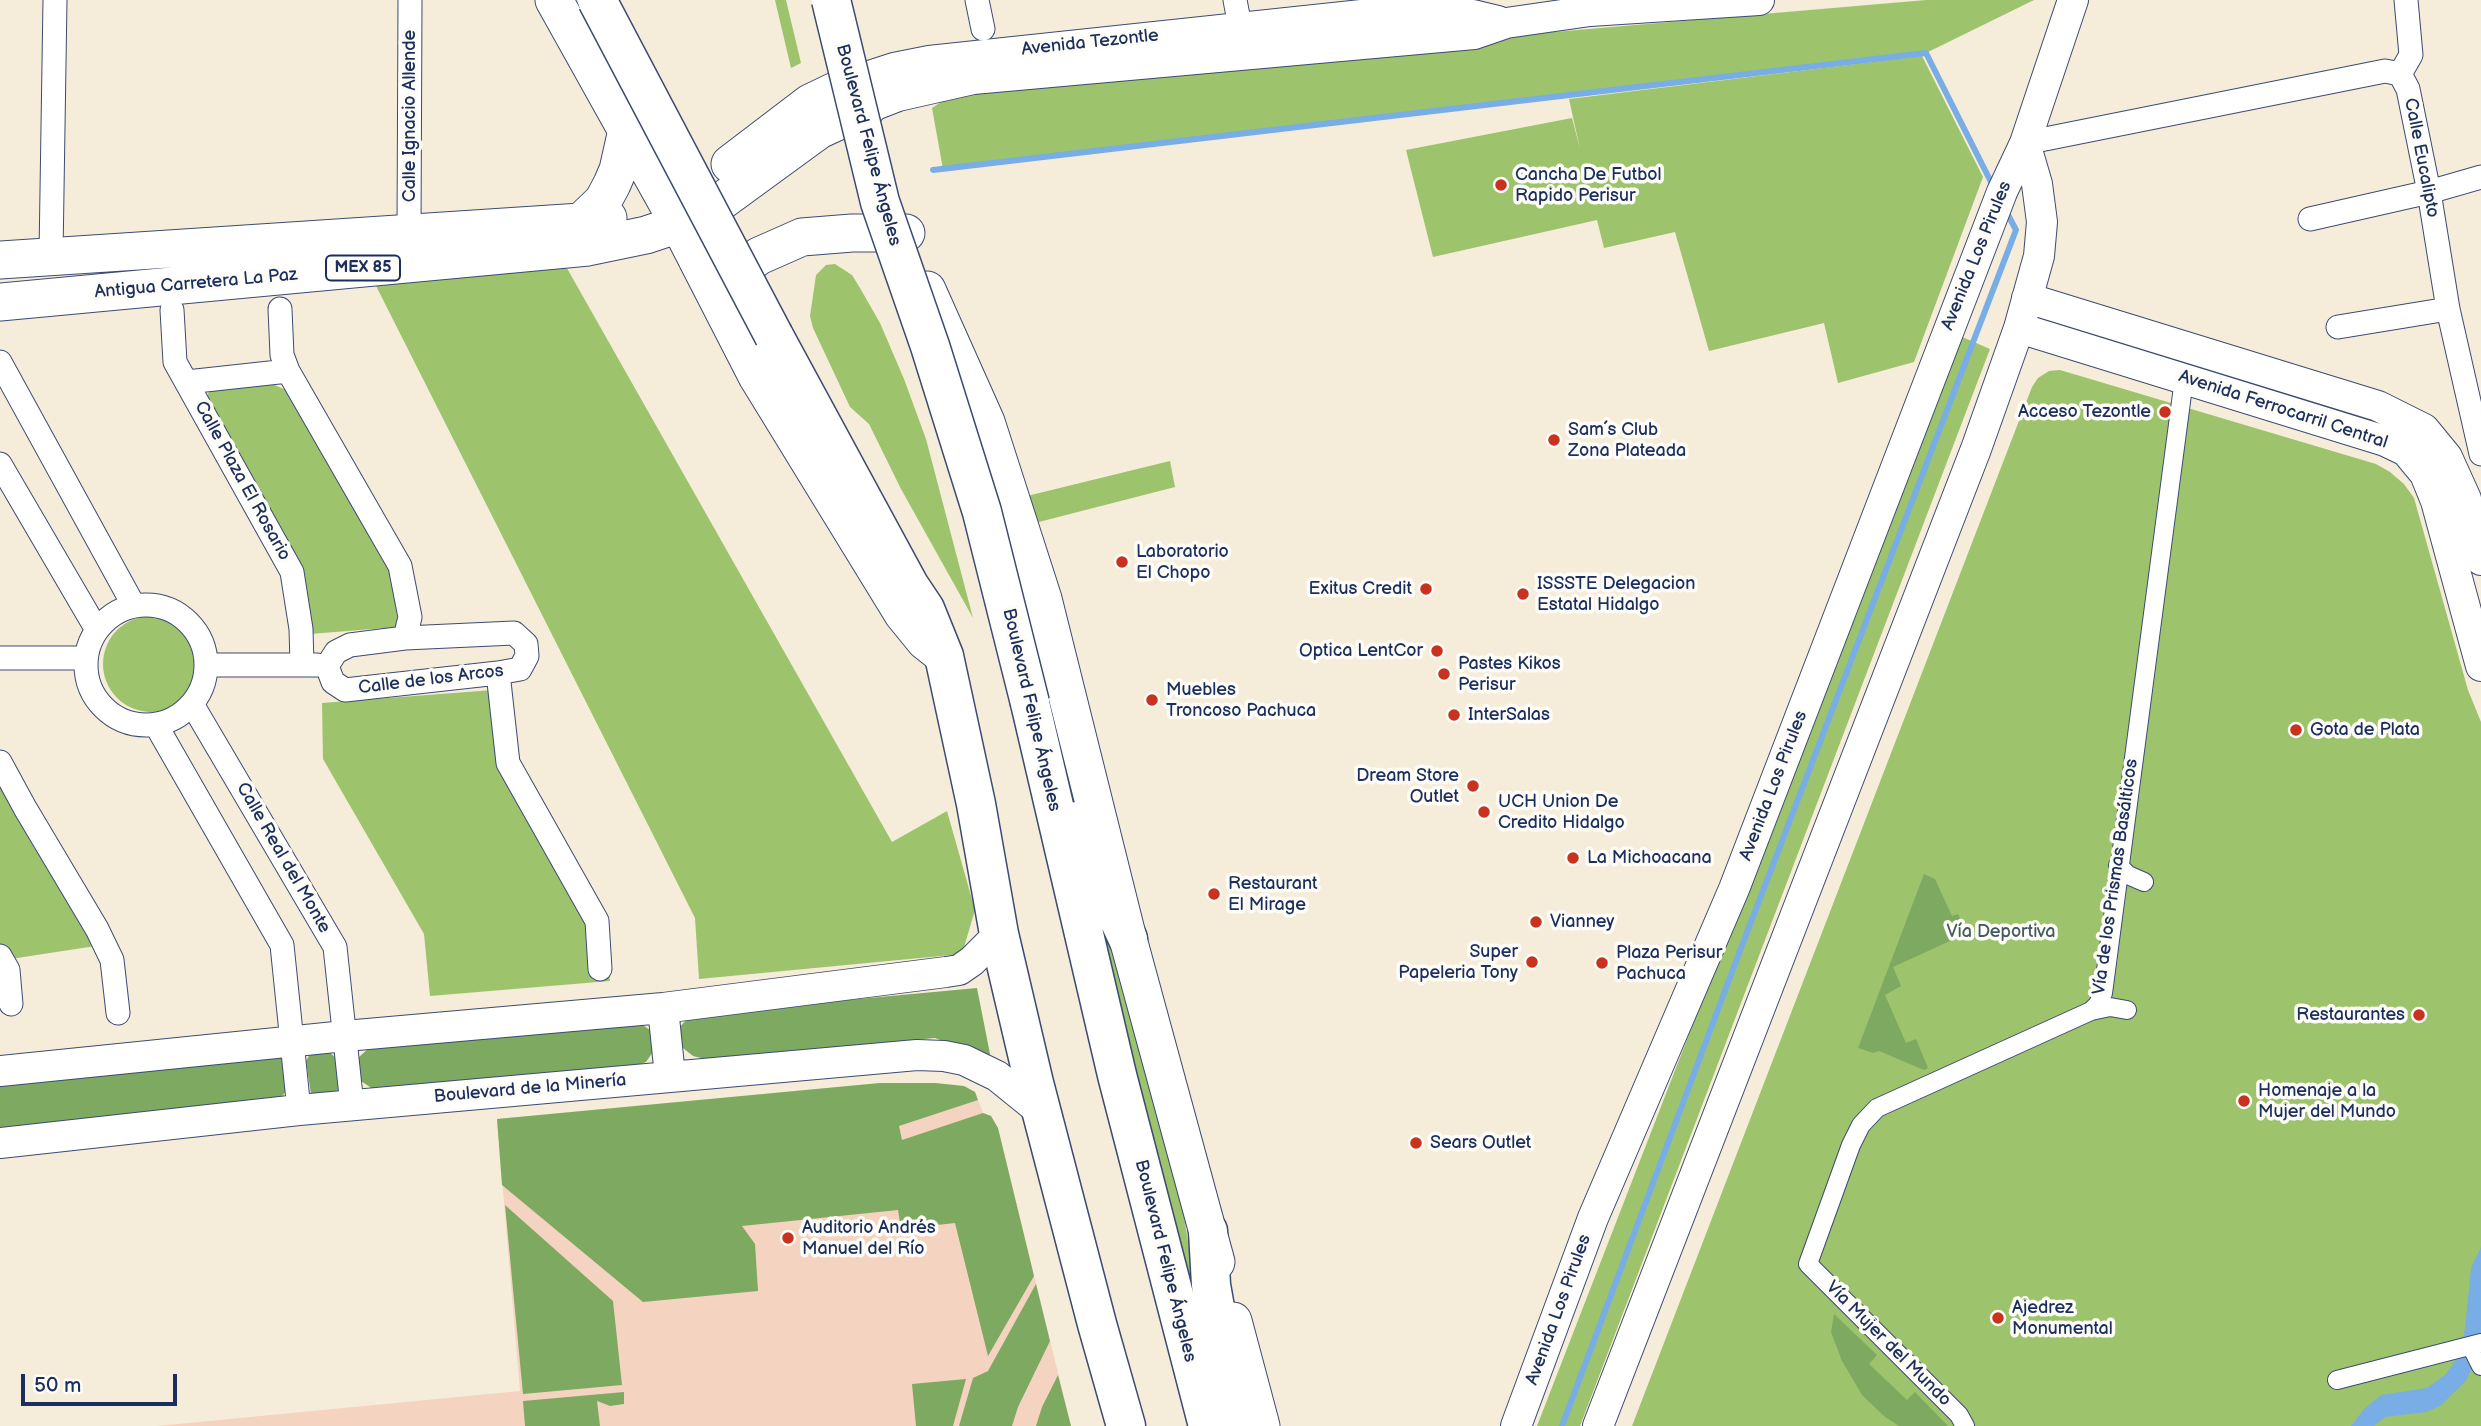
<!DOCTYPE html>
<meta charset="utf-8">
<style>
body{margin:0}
#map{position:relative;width:2481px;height:1426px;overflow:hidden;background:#f6ecda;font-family:"Balsamiq Sans",sans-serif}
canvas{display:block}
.scale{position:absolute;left:21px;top:1374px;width:156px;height:32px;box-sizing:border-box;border:4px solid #1b2f5e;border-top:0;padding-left:9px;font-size:21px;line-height:24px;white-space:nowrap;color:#1b2f5e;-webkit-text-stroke:5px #fdfcf7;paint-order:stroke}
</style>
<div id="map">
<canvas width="2481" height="1426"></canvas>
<div class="scale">50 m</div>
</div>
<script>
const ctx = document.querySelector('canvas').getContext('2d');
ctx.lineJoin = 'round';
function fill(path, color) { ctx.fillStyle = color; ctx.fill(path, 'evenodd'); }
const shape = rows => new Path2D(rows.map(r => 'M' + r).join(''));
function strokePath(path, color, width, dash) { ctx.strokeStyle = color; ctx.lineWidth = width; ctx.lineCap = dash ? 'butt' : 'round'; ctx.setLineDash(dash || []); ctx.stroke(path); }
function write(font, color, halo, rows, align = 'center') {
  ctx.font = font + ' "Balsamiq Sans",sans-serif'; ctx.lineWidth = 7; ctx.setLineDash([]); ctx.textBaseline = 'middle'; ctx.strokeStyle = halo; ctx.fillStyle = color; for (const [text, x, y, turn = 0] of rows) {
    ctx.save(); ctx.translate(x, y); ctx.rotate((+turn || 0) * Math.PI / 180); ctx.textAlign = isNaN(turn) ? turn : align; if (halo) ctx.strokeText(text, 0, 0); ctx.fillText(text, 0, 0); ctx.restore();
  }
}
const built = shape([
 [880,1083,935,1083,964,1086,975,1092,983,1113,991,1116,998,1128,1071,1426,157,1426,520,1391,497,1119]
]);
const green = shape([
 [775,0,786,0,801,63,791,68],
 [1926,0,2034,0,1926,53,943,169,932,108,972,82],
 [1922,56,1983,177,1914,362,1838,383,1824,323,1709,351,1675,232,1604,248,1597,220,1433,257,1406,150,1572,118,1580,149,1569,99],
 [564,263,892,842,947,811,975,910,962,954,699,979,695,918,369,272],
 [835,264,852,275,860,288,880,323,904,379,926,439,973,618,901,489,869,424,850,407,813,328,810,316,816,275,826,265],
 [1960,336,1990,349,1580,1426,1537,1426],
 [2060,370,2376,464,2390,472,2404,484,2414,498,2468,690,2481,722,2481,1426,1632,1426,2032,387,2038,378,2049,371],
 [270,383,295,394,392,563,398,627,310,634,206,398,211,388],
 [1170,461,1175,487,1035,523,1027,496],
 '103 664a48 48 0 1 1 96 0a48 48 0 1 1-96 0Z',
 [506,689,518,774,602,917,610,981,430,996,424,934,323,759,322,703],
 [0,775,102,945,4,960,0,953],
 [1106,925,1178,1177,1197,1300,1193,1302,1125,1031,1102,927]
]);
const forest = shape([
 [1924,874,1935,879,1952,916,1958,914,1963,925,1947,933,1950,941,1893,967,1901,986,1885,995,1906,1043,1916,1039,1928,1068,1924,1070,1879,1051,1873,1053,1858,1048],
 [977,988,991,1059,935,1038,705,1059,693,1056,683,1048,678,1038,679,1028,687,1019,697,1014],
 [637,1021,650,1030,654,1037,655,1049,646,1062,629,1069,376,1091,361,1081,357,1067,359,1057,370,1047],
 [325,1049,335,1057,339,1084,337,1094,311,1094,306,1061,311,1052],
 [276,1053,282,1058,286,1091,280,1099,0,1130,0,1077],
 [880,1083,935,1083,964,1086,975,1092,978,1100,899,1126,902,1140,983,1113,991,1116,998,1128,1034,1276,988,1356,955,1223,901,1229,898,1210,742,1226,755,1244,758,1291,643,1302,502,1185,497,1119],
 [505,1205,613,1301,622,1385,523,1394],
 [1036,1284,1050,1341,1018,1407,1012,1426,959,1426,973,1378,988,1371],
 [1834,1314,1877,1355,1869,1364,1907,1400,1915,1392,1948,1426,1899,1426,1885,1417,1862,1395,1842,1361,1831,1332],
 [1058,1375,1071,1426,1036,1426,1042,1407],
 [966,1379,953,1426,916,1426,912,1384],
 [624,1392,624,1404,610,1406,597,1401,600,1426,525,1426,523,1401]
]);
const water = shape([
 [2481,1247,2481,1348,2466,1381,2440,1406,2426,1412,2385,1417,2374,1426,2351,1426,2364,1409,2381,1395,2427,1388,2446,1374,2459,1355,2465,1329,2471,1268]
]);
const stream = shape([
 [933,170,1926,53,1993,186],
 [1562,1426,1738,956,2016,230,2006,211]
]);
const pedestrian = shape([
 [2118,865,2128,875,2144,882],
 [2091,1011,2110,1007,2127,1010],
 [2471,1346,2481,1366],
 [2337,1380,2481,1343],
 [1965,1426,1959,1415,1808,1264,1851,1145,1861,1125,1877,1108,2091,1011,2098,1004,2103,993,2184,379]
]);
const minor = shape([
 [977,0,983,29],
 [1235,0,1243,42],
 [2400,74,2408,89,2429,192,2448,309,2481,454],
 [2400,74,2411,55,2406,0],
 [2025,143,2385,71,2400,74],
 [2310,219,2429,192,2481,177],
 [409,233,410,0],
 [51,255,55,0],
 [280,309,282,355,288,371,400,566,410,617,405,638],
 [172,310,175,362,292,572,301,629,302,664],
 [2338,327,2448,309],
 [0,362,134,606],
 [187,382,288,371],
 [0,464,97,630],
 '86 665a60 60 0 1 1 120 0a60 60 0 1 1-120 0Z',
 [514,633,526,644,527,656,520,669,498,673,345,690,333,682,327,666,336,652,350,645,405,638,514,633],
 [0,658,85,658],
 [207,665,317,665],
 [498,673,508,763,597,921,600,969],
 [192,704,335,947,352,1105],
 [156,725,282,945,299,1110],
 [0,762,25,808,97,929,112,960,118,1013],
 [0,956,8,970,11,1004]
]);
const tertiary = shape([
 [860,79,894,68,929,61,1389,12,1473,15,1498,21],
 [867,108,898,96,973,79,1474,34,1506,23,1590,11,1759,0],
 [2027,298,2378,406,2424,429,2447,457,2466,499,2481,560],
 [2019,328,2385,441,2406,451,2425,474,2436,501,2481,666],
 [663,1008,670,1076],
 [0,1071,345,1036,663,1008,946,972,959,970,972,961,999,934],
 [0,1143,299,1110,917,1055,944,1056,964,1060,997,1076,1044,1114],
 [1516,1426,1593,1218,1734,889,2002,192,2025,143,2073,0],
 [1598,1426,1976,449,2019,328,2039,256,2042,222,2037,184,2025,143]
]);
const primary = shape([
 [554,0,679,224,757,376,903,614,925,641,944,656],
 [730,164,810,103,860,79],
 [581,222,603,201,612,184,618,170,627,130],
 [0,260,581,222,608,218],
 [927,290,986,422,1043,599,1128,939,1216,1262],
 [726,299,751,262,759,256,802,237,852,233,906,233],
 [0,302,588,247,646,235,679,224,719,203,819,130,867,108],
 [1233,1321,1261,1426]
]);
const trunk = shape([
 [774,336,909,585,925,609,944,656,976,804,999,934,1034,1083,1097,1324,1126,1426],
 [1030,703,1117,1075,1208,1426],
 [1077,821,1086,849,1128,939],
 [1208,1231,1211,1285,1236,1426]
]);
const trunkBridge = shape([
 [597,0,774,336],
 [831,0,880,202,930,346,982,512,1030,703]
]);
const markers = [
 [1501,185,7,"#c8321e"],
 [2165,412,7,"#c8321e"],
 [1554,440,7,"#c8321e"],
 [1122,562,7,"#c8321e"],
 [1426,589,7,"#c8321e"],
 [1523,594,7,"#c8321e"],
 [1437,651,7,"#c8321e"],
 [1444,674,7,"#c8321e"],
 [1152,700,7,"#c8321e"],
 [1454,715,7,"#c8321e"],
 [2296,730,7,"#c8321e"],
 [1473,786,7,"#c8321e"],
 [1484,812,7,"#c8321e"],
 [1573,858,7,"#c8321e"],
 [1214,894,7,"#c8321e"],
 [1536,922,7,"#c8321e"],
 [1532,962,7,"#c8321e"],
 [1602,963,7,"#c8321e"],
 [2419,1015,7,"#c8321e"],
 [2244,1101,7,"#c8321e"],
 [1416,1143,7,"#c8321e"],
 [788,1238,7,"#c8321e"],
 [1998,1318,7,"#c8321e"]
];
const shields = [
 [363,268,74]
];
const shieldNames = [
 ["MEX 85",363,268]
];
const streetNames = [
 ["Avenida Tezontle",1090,43,-6],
 ["Calle Ignacio Allende",410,116,-90],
 ["Boulevard Felipe Ángeles",868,145,75],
 ["Calle Eucalipto",2421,158,79],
 ["Avenida Los Pirules",1977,256,-68],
 ["Antigua Carretera La Paz",196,284,-5],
 ["Avenida Ferrocarril Central",2283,410,18],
 ["Calle Plaza El Rosario",242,481,61],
 ["Calle de los Arcos",431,680,-7],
 ["Boulevard Felipe Ángeles",1031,710,77],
 ["Avenida Los Pirules",1774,786,-69],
 ["Calle Real del Monte",283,858,60],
 ["Vía de los Prismas Basálticos",2116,877,-82],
 ["Boulevard de la Minería",530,1089,-5],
 ["Boulevard Felipe Ángeles",1165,1261,76],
 ["Avenida Los Pirules",1559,1310,-70],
 ["Vía Mujer del Mundo",1888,1344,45]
];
const poiNames = [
 ["Cancha De Futbol",1515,175],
 ["Rapido Perisur",1515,196],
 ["Acceso Tezontle",2151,412,"right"],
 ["Sam´s Club",1568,430],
 ["Zona Plateada",1568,451],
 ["Laboratorio",1136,552],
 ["El Chopo",1136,573],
 ["ISSSTE Delegacion",1537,584],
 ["Estatal Hidalgo",1537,605],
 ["Exitus Credit",1412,589,"right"],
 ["Optica LentCor",1423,651,"right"],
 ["Pastes Kikos",1458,664],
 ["Perisur",1458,685],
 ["Muebles",1166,690],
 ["Troncoso Pachuca",1166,711],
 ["InterSalas",1468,715],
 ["Gota de Plata",2310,730],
 ["Dream Store",1459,776,"right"],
 ["Outlet",1459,797,"right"],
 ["UCH Union De",1498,802],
 ["Credito Hidalgo",1498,823],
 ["La Michoacana",1587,858],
 ["Restaurant",1228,884],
 ["El Mirage",1228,905],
 ["Vianney",1550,922],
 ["Super",1518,952,"right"],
 ["Papeleria Tony",1518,973,"right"],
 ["Plaza Perisur",1616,953],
 ["Pachuca",1616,974],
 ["Restaurantes",2405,1015,"right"],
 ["Homenaje a la",2258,1091],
 ["Mujer del Mundo",2258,1112],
 ["Sears Outlet",1430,1143],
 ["Auditorio Andrés",802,1228],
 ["Manuel del Río",802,1249],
 ["Ajedrez",2012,1308],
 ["Monumental",2012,1329]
];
const parkNames = [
 ["Vía Deportiva",2001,932]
];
fill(built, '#f4d3c0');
fill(green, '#9ec36d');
fill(forest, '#7ea960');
fill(water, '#79ade6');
strokePath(stream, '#79ade6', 6);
strokePath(pedestrian, '#3c4b71', 20);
strokePath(minor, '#3c4b71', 25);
strokePath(tertiary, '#3c4b71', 32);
strokePath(primary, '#3c4b71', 39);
strokePath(trunk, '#3c4b71', 41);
strokePath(pedestrian, '#fff', 18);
strokePath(minor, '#fff', 23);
strokePath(tertiary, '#fff', 30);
strokePath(primary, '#fff', 37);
strokePath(trunk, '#fff', 38);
strokePath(trunkBridge, '#3c4b71', 41, []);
strokePath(trunkBridge, '#fff', 38);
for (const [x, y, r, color] of markers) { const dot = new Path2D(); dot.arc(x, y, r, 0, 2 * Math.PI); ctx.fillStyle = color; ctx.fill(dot); strokePath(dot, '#fdfcf7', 2.5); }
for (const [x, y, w] of shields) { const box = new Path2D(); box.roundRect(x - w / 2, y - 12.5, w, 25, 5); ctx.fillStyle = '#fdfcf7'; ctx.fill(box); strokePath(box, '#1b2f5e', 2); }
write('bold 16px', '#1b2f5e', null, shieldNames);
write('18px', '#1b2f5e', '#fdfcf7', streetNames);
write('18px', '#1b2f5e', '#fdfcf7', poiNames, 'left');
write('18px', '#425b62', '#fdfcf7', parkNames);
</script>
